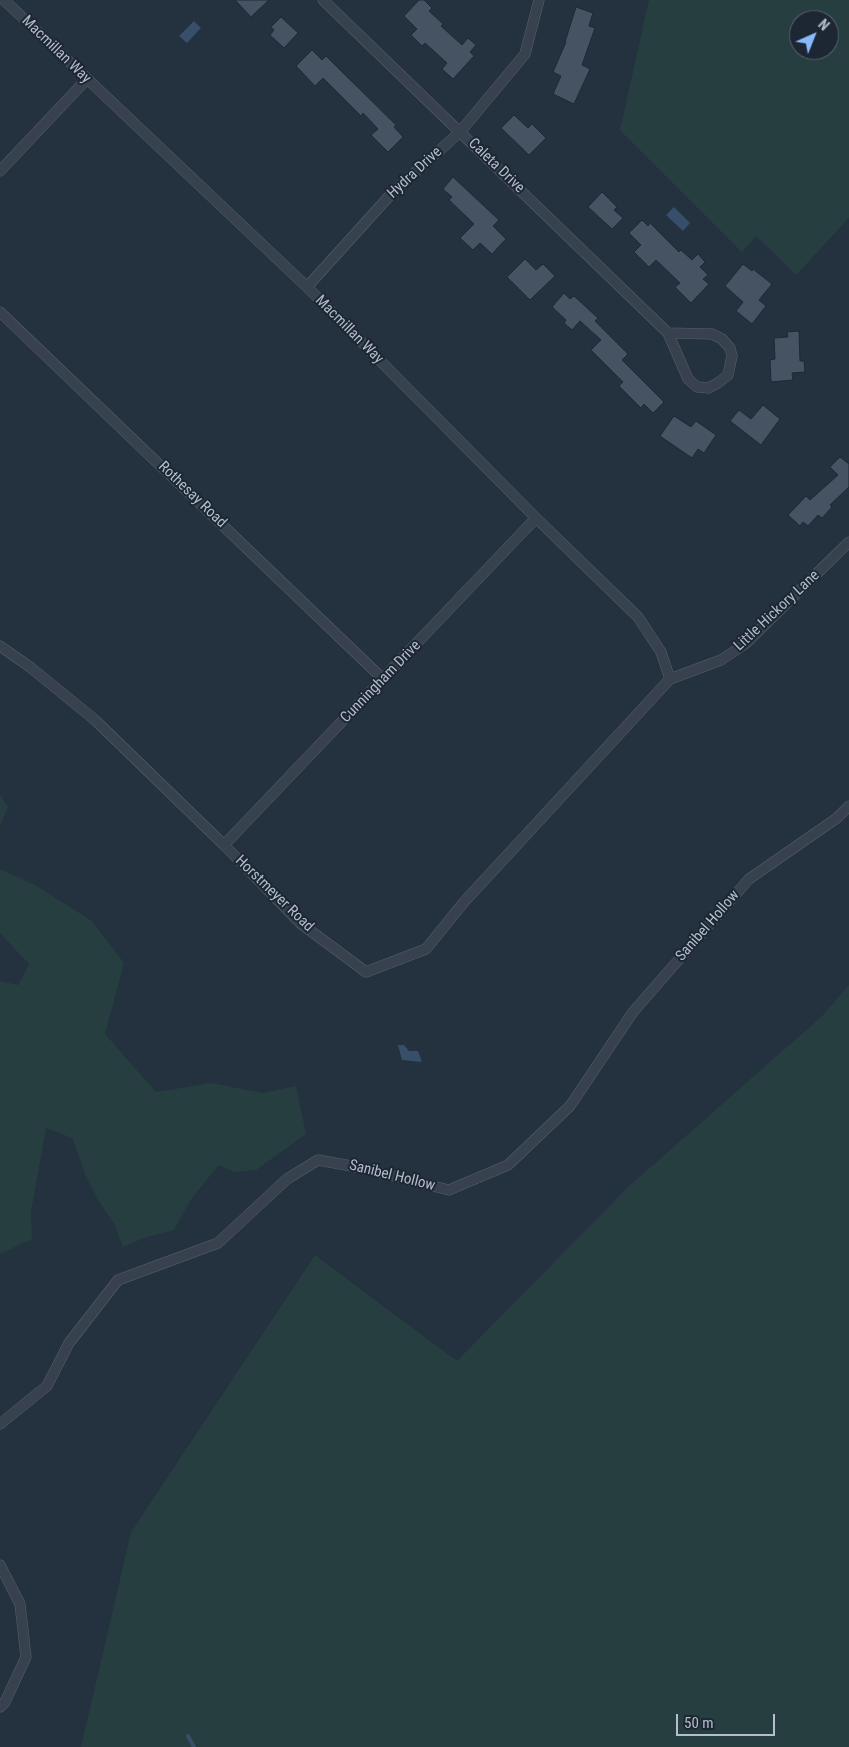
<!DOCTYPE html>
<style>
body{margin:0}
#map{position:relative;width:849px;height:1747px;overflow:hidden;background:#24313f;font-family:"Roboto Condensed",sans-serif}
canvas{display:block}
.north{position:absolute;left:789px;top:10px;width:50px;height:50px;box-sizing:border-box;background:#1d2734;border:1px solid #596370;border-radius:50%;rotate:44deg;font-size:14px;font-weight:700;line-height:20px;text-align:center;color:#b4bdca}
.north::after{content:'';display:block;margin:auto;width:18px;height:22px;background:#88bafb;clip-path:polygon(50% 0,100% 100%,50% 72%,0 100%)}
.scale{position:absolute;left:676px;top:1714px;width:99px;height:22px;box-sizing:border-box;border:2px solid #b4bdca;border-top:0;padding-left:6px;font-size:15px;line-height:18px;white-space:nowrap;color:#b4bdca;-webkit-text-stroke:4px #1d2734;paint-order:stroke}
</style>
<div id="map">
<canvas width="849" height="1747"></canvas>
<div class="north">N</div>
<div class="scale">50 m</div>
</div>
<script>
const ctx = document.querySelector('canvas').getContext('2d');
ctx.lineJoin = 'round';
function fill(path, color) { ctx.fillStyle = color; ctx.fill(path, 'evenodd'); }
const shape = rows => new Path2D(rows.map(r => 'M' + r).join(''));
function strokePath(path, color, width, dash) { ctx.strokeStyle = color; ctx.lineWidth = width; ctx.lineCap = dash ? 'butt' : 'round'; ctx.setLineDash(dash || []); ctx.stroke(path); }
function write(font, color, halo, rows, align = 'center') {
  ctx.font = font + ' "Roboto Condensed",sans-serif'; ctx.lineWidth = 4; ctx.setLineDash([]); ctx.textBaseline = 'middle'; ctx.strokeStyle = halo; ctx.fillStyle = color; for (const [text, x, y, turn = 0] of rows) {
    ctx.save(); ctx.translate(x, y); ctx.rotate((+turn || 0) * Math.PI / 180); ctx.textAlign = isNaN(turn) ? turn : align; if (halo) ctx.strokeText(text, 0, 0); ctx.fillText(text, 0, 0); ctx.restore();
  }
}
const green = shape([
 [649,0,849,0,849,218,796,275,756,236,742,252,620,130],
 [799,20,829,20,829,50,799,50],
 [0,795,8,807,0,826],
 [0,869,37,886,92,921,124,963,105,1034,156,1092,211,1083,263,1093,296,1086,306,1134,256,1170,235,1172,219,1165,192,1198,174,1230,144,1238,123,1247,115,1225,98,1200,85,1174,72,1138,46,1128,31,1212,32,1239,0,1254,0,981,18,985,29,964,0,933],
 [849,985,849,1747,81,1747,131,1532,315,1255,457,1361,628,1187,821,1017]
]);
const water = shape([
 [194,21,201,28,187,43,179,36],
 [674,207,690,223,683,231,666,215],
 [398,1045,404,1045,409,1051,418,1051,422,1062,402,1060]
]);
const stream = shape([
 [188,1736,194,1747]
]);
const building = shape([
 [235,0,269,0,251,17,235,0],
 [419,0,424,0,432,8,429,11,443,24,441,26,462,45,468,38,476,45,470,52,474,56,453,79,442,69,447,63,425,43,422,46,411,35,417,29,404,16,419,0],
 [576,7,593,13,589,26,595,28,582,65,590,69,574,104,553,94,561,76,553,72,566,42,565,42,576,7],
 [281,17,298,33,284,48,270,35,274,30,271,27,281,17],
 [312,50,322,60,326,56,396,125,394,127,403,137,388,152,371,135,378,129,363,113,361,116,323,78,315,86,296,66,312,50],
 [514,115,528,128,532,124,546,138,529,155,501,128,514,115],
 [453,177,499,220,493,226,506,239,492,254,480,243,473,250,460,238,474,224,449,200,452,197,443,189,453,177],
 [602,192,617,207,614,210,623,218,612,229,588,207,602,192],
 [642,220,648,226,650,223,679,252,681,250,692,260,698,254,705,262,700,267,708,275,703,279,709,284,691,303,675,287,680,283,656,260,649,267,634,252,641,245,629,233,642,220],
 [525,259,536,270,543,264,555,276,530,300,507,277,525,259],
 [743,264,752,271,753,269,772,284,759,300,766,306,752,324,736,311,743,302,725,286,743,264],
 [564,293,570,299,574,296,598,318,595,321,628,354,622,360,664,402,653,413,644,404,641,408,619,386,623,382,591,350,601,340,580,321,572,330,564,323,566,320,552,307,564,293],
 [799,331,800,361,804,361,805,372,792,373,793,380,771,382,770,360,775,359,774,338,788,337,787,332,799,331],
 [763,405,780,419,761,445,730,421,739,410,751,419,763,405],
 [674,416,691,427,696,421,716,435,704,453,698,449,692,458,660,436,674,416],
 [840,457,849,464,849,487,830,505,832,507,822,518,818,515,808,526,803,522,800,526,788,515,806,496,810,500,838,475,830,467,840,457]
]);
const minor = shape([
 [4,0,307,287,536,518,638,617,661,652,670,679],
 [323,0,668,333,688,379,697,387,708,388,718,383,728,375,732,356,730,348,722,339,712,334,668,333],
 [0,171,86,80],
 [307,287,392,193,460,132,525,54,539,0],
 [0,312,383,679],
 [0,646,30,667,95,720,224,845,300,923,366,972,426,949,464,902,670,679,721,660,745,644,849,542],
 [224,845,536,518],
 [0,1424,47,1386,69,1343,118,1280,218,1243,287,1179,318,1160,357,1167,449,1190,508,1165,570,1106,633,1012,749,879,837,818,849,806],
 [0,1565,20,1604,26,1657,5,1702,0,1707]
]);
const streetNames = [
 ["Macmillan Way",56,50,44],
 ["Caleta Drive",496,166,44],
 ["Hydra Drive",415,173,-43],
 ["Macmillan Way",349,330,45],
 ["Rothesay Road",192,495,44],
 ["Little Hickory Lane",777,611,-43],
 ["Cunningham Drive",381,682,-46],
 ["Horstmeyer Road",274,894,44],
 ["Sanibel Hollow",708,926,-49],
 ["Sanibel Hollow",392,1176,14]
];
fill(green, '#263e40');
fill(water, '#384f69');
strokePath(stream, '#384f69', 4);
fill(building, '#455363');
strokePath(building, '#1f2936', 1);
strokePath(minor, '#56606d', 11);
strokePath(minor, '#38424f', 10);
write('15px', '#b4bdca', '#1d2734', streetNames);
</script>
